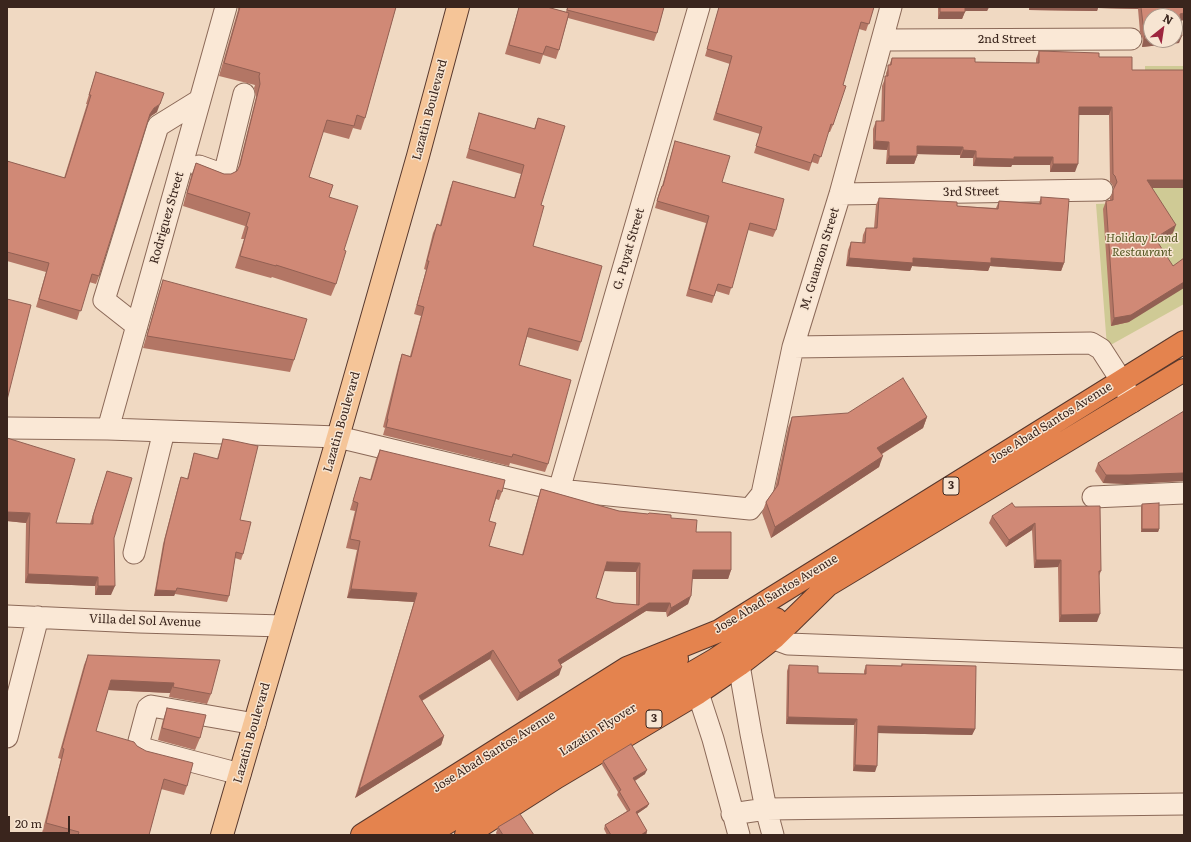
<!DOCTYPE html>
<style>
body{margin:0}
#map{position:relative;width:1191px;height:842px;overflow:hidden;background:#f0d9c2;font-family:Literata,serif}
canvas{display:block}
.frame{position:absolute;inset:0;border:8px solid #3a251d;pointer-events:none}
.north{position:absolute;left:1143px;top:8px;width:40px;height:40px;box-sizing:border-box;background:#f7e5d2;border:1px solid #ab988a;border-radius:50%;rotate:30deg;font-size:11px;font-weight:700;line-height:16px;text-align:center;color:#3a251d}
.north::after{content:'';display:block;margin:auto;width:14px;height:18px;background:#9d253e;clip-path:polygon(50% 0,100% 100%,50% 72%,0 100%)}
.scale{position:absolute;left:8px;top:816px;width:62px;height:18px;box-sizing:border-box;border:2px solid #3a251d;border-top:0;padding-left:5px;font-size:12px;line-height:14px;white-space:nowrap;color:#3a251d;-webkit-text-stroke:3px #f7e5d2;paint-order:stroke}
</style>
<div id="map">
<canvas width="1191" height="842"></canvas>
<div class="frame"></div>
<div class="north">N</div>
<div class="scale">20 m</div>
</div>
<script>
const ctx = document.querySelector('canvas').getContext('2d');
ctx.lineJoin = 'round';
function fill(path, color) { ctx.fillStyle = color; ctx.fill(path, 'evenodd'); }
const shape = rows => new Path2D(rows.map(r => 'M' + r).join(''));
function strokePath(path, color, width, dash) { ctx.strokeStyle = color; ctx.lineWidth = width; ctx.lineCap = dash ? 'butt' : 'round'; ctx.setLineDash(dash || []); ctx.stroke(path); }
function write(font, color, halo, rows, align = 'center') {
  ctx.font = font + ' Literata,serif'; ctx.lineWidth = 3; ctx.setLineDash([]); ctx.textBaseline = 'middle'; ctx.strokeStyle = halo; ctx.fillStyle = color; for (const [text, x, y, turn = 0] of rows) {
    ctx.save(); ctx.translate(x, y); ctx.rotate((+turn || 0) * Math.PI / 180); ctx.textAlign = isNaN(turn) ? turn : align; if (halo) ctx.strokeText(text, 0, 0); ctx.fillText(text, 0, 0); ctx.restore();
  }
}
const green = shape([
 [1145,66,1184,66,1184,304,1107,347,1096,204,1145,202]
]);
const minor = shape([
 [882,40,1131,39],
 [199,166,224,175,244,94],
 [840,194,1102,190],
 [137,326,104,300,158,126,200,100],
 [793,347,1091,343,1101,349,1121,380,1132,402],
 [7,428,108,429,338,437,559,490,750,509,762,494,793,347,840,194,891,7],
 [108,429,226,7],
 [559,490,699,7],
 [1093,497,1184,493],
 [134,553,164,431],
 [7,616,139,622,283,626],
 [775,637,780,641,788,644,1184,659],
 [739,665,751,734,766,809,773,835],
 [698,693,713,739,739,835],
 [7,737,38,617],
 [240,774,145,749,141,746,139,741,147,711,148,708,151,706,255,724],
 [732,814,766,809,1184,804]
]);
const major = shape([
 [222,835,338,437,418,156,458,7]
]);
const highway = shape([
 [362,835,627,668,719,631,1184,342],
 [394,835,677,659],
 [427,835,649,698,716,659,776,619],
 [466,835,557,777,698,693,739,665,775,637,828,585,1184,370]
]);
const wall = shape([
 [238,7,396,7,365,118,361,130,353,128,349,139,323,132,309,177,329,197,344,250,336,284,331,296,272,277,271,278,235,268,244,239,241,239,245,226,183,206,191,176,196,163,224,174,231,174,237,171,238,169,256,97,254,88,255,85,219,76,238,10],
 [519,7,547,7,566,12,567,7,664,7,657,33,654,41,568,18,559,50,556,59,543,55,540,64,505,54],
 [719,7,874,7,866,31,859,29,843,85,833,125,830,132,828,132,818,164,812,162,809,171,754,153,760,134,713,120,730,64,705,56],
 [938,7,989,7,987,11,965,11,962,19,938,19],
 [1029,7,1184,7,1180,21,1179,43,1142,47,1143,39,1140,32,1138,9,1098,8,1097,11,1029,10],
 [1039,51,1099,57,1132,70,1152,188,1173,233,1158,243,1129,322,1111,326,1103,209,1106,201,1110,201,1110,198,1114,189,1112,184,1110,182,1109,115,1079,115,1075,172,1050,172,1050,165,1012,165,1011,167,973,166,973,158,960,158,960,155,917,154,917,156,914,164,886,164,887,150,873,149,873,129,876,121,881,121,882,86,886,76,886,73,892,58,975,62,1036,63,1036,59],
 [96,72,157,112,151,116,147,121,99,276,96,284,89,282,77,320,36,307,46,272,7,261,7,161,64,178,87,104,86,104],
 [479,113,534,129,538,118,541,205,533,246,581,342,578,351,527,337,519,365,548,464,545,472,510,463,509,466,383,435,385,428,383,427,399,363,402,354,410,356,421,316,414,314,426,270,424,269,433,233,437,224,440,225,450,189,453,181,514,198,521,174,466,158],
 [675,141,722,182,776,230,773,237,748,230,729,295,716,291,712,303,686,296,706,223,655,208,659,193,662,186,673,148],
 [1041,197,1064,263,1061,271,990,266,988,271,912,266,910,271,846,266,848,250,851,242,862,243,863,235,866,228,874,228,876,205,879,198,957,206,996,208,999,201,1039,203],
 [163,280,294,360,290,372,143,348,159,292],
 [1184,411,1184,481,1127,484,1103,483,1095,471,1098,463],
 [792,417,927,417,923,428,882,454,879,467,771,538,762,513,766,502,775,489,788,428],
 [7,438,56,523,90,524,107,471,114,538,111,595,95,595,95,586,25,583,26,523,7,521],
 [223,439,240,520,243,554,241,560,235,558,229,596,227,602,175,594,174,596,154,596,163,544,179,483,181,477,187,479,194,453,217,459],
 [380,450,502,492,499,500,496,499,489,521,489,546,522,555,538,498,541,489,619,511,648,514,649,513,671,518,696,532,731,570,728,579,692,579,688,604,667,617,666,612,646,611,561,664,559,675,517,701,490,659,422,701,444,736,441,745,355,798,414,602,347,598,357,550,346,548,355,511,350,510,360,477,370,480,376,459],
 [604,571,636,572,636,605,614,603,596,598],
 [1142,504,1159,529,1158,532,1141,532,1141,507],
 [1015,507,1101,571,1099,576,1097,622,1059,622,1058,567,1034,568,1032,530,1006,547,989,523,992,516],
 [88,655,211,694,207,704,169,697,170,693,108,690,96,731,137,746,187,786,184,795,161,789,149,835,48,835,42,833,61,759,58,758,84,665],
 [902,664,975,729,972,735,878,733,875,772,853,771,854,725,786,724,787,671,789,665,818,673,864,674,864,671,866,665,901,666],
 [167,708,200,738,195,750,158,740,163,720],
 [603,761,645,774,635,781,649,804,647,807,637,814,647,831,646,835,607,835,604,829,605,825,627,811,617,795,618,792,602,765],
 [498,827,534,835,497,835,496,833]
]);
const shadedWall = shape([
 [963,7,989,7,987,11,962,11],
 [1030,7,1139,7,1138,9,1098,8,1097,11,1029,10],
 [940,12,965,12,962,19,938,19],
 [1184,13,1184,20,1177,22,1180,14],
 [1182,36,1179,43,1142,47,1144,39,1151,39,1151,40,1175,40,1175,37],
 [160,104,157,112,151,116,147,122,150,114,154,108],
 [1079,107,1112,107,1109,115,1076,115],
 [875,141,889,142,887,150,873,149],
 [917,146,963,147,960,155,914,154],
 [963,150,976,151,973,158,960,158],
 [889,156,917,156,914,164,886,164],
 [1014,157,1053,157,1050,165,1012,165,1011,167,973,166,976,158],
 [1053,164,1078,164,1075,172,1050,172],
 [1147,180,1184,180,1184,188,1144,188],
 [1176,225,1173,233,1153,246,1155,238],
 [849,258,991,258,1064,263,1061,271,990,266,988,271,912,266,910,271,846,266],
 [1184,282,1184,288,1129,322,1111,326,1114,318],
 [927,417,923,428,873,459,877,448],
 [883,456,879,467,771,538,775,527],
 [1184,473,1183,481,1127,484,1103,483,1106,475],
 [7,512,30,513,26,523,7,521],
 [1035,523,1032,530,1006,547,1009,540],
 [1142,529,1159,529,1158,532,1141,532],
 [1036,560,1061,560,1058,567,1034,568],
 [607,562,640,563,636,572,603,571],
 [693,570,731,570,728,579,690,579],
 [28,574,98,577,95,586,25,583],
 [98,586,115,586,111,595,95,595],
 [351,589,417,593,414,602,347,598],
 [156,590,176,591,174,596,154,596],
 [691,596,688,604,667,617,671,608],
 [649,603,670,603,666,612,646,611,555,668,558,660],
 [1100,614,1097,622,1059,622,1061,615],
 [493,650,490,659,416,704,419,696],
 [562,667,559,675,517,701,520,693],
 [111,680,174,683,170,693,108,690],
 [788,717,857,719,854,725,786,724],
 [878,726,975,729,972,735,876,733],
 [444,736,441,745,355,798,359,789],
 [855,765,877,766,875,772,853,771],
 [647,770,645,774,632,782,633,778],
 [649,804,647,807,634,816,636,812],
 [647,831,646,835,641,835]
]);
const building = shape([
 [240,7,396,7,365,118,357,115,354,126,327,120,309,177,333,185,329,197,358,206,344,250,346,251,336,284,276,265,276,266,240,256,248,227,246,226,250,213,187,193,196,163,224,174,231,174,237,171,240,165,260,84,259,76,260,73,224,63,240,7],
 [519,7,547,7,569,13,559,50,546,46,543,54,509,45,519,7],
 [568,7,664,7,657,33,567,10,568,7],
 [719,7,874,7,869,24,861,22,843,85,846,86,833,125,831,124,821,157,814,154,811,163,756,146,762,127,716,113,732,56,707,49,719,7],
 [940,7,965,7,965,12,940,12,940,7],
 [1141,7,1184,7,1184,13,1180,14,1182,36,1175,37,1175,16,1151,16,1151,39,1144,39,1146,31,1143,24,1141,7],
 [1039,51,1099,53,1099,57,1132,57,1132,70,1184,70,1184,180,1147,180,1176,225,1155,238,1173,266,1184,258,1184,282,1131,315,1114,318,1106,201,1113,200,1113,190,1117,182,1115,176,1113,174,1112,107,1079,107,1078,164,1053,164,1053,157,1014,157,1014,159,976,158,976,151,963,150,963,147,917,146,917,156,889,156,889,142,875,141,876,121,884,121,885,78,885,76,888,76,888,65,891,65,892,58,975,58,975,62,1039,63,1039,51],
 [96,72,164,93,160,104,154,108,150,114,99,276,92,274,81,311,39,299,49,263,7,252,7,161,65,178,91,95,89,95,96,72],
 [479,113,535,129,538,118,565,126,541,205,544,206,533,246,602,266,581,342,529,328,519,365,571,380,548,464,513,454,512,457,386,427,388,419,387,419,402,354,411,357,424,307,417,305,429,261,427,261,437,224,441,226,453,181,515,198,524,165,469,149,479,113],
 [675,141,730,156,722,182,784,199,776,230,750,223,732,288,718,284,714,296,689,289,709,216,657,201,662,186,663,186,675,141],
 [1041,197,1069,199,1064,263,991,258,991,263,913,258,913,263,849,258,851,242,865,243,866,228,877,228,879,198,957,202,957,206,998,209,999,201,1041,204,1041,197],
 [163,280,307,319,294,360,147,336,163,280],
 [7,299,31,305,7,400,7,299],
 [903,378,927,417,877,448,883,456,775,527,766,502,778,485,792,417,848,413,903,378],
 [1184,411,1184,473,1130,475,1106,475,1098,463,1184,411],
 [7,438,75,459,56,523,93,524,93,516,107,471,132,478,114,538,115,586,98,586,98,577,28,574,30,513,7,512,7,438],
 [223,439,230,440,258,446,240,520,251,522,243,554,236,552,229,596,177,588,176,591,156,590,165,539,181,477,188,479,194,453,218,459,223,439],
 [380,450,505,480,502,492,498,490,489,521,496,523,489,546,523,555,541,489,619,511,648,514,649,513,671,515,671,518,697,520,696,532,731,532,731,570,693,570,691,596,671,608,670,603,649,603,558,660,562,667,520,693,493,650,419,696,444,736,359,789,417,593,351,589,360,541,350,539,358,503,353,501,360,477,371,480,380,450],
 [607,562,640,563,639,605,614,603,596,598,607,562],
 [1012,503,1015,507,1100,506,1101,571,1099,571,1100,614,1061,615,1061,560,1036,560,1035,523,1009,540,992,516,1012,503],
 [1159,503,1159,529,1142,529,1142,504,1159,503],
 [88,655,220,660,211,694,173,687,174,683,111,680,96,731,134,742,137,746,146,751,193,763,187,786,164,779,149,835,78,835,79,832,46,823,64,749,62,748,88,655],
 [902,664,976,666,975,729,878,726,877,766,855,765,857,719,788,717,789,665,818,666,818,673,866,674,866,665,902,666,902,664],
 [167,708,206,715,200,738,162,728,167,708],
 [631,744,647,770,633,778,649,804,636,812,647,831,641,835,611,835,605,825,630,810,619,791,621,790,603,761,631,744],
 [520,814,534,835,503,835,498,827,520,814]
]);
const shields = [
 [951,486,16],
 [654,719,16]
];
const shieldNames = [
 ["3",951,486],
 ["3",654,719]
];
const streetNames = [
 ["2nd Street",1007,39],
 ["Lazatin Boulevard",430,110,-75],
 ["3rd Street",971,192,-1],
 ["Rodriguez Street",167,218,-74],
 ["G. Puyat Street",629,249,-74],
 ["M. Guanzon Street",820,259,-73],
 ["Lazatin Boulevard",342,422,-74],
 ["Jose Abad Santos Avenue",1051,423,-32],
 ["Jose Abad Santos Avenue",776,594,-31],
 ["Villa del Sol Avenue",145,621,2],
 ["Lazatin Flyover",598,730,-32],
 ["Lazatin Boulevard",252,733,-74],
 ["Jose Abad Santos Avenue",494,752,-32]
];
const parkNames = [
 ["Holiday Land",1142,238],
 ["Restaurant",1142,252]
];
fill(green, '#cfca95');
strokePath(minor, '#8b6958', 23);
strokePath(major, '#58382d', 24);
strokePath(highway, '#58382d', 24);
strokePath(minor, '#fae8d6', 21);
strokePath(major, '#f5c598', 22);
strokePath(highway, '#e4834e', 22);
fill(wall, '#b37665');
fill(shadedWall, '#926053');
fill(building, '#d08976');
strokePath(building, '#926053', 1);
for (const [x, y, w] of shields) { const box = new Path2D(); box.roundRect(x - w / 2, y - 9, w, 18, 3); ctx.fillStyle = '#f7e5d2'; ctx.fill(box); strokePath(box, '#3a251d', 1); }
write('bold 11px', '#3a251d', null, shieldNames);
write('12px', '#3a251d', '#f7e5d2', streetNames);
write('italic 12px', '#555723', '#f7e5d2', parkNames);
</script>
